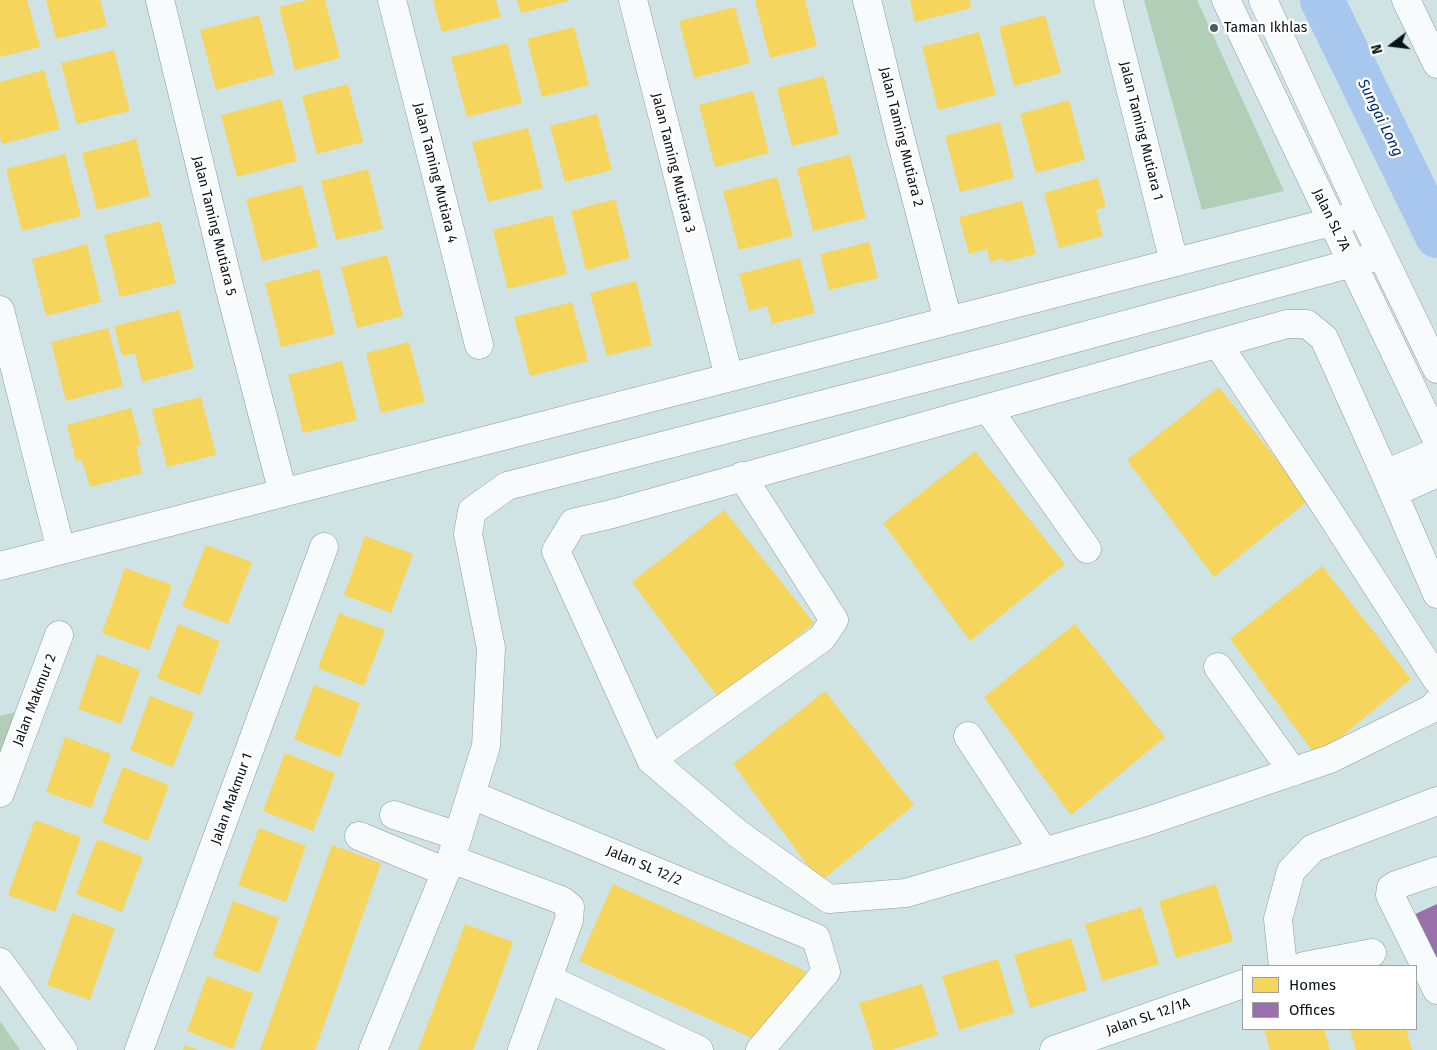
<!DOCTYPE html>
<style>
body{margin:0}
#map{position:relative;width:1437px;height:1050px;overflow:hidden;background:#cfe3e4;font-family:"Fira Sans",sans-serif}
canvas{display:block}
.legend{position:absolute;left:1242px;top:965px;width:175px;height:65px;box-sizing:border-box;background:#fff;border:1px solid #9ca1a1;margin:0;padding:6px 9px;list-style:none;font-size:15px;color:#071314}
.legend li{display:flex;align-items:center;gap:10px;height:25px}
.legend b{width:25px;border:1px solid #9ca1a1}
.north{position:absolute;left:1367px;top:20px;width:50px;height:50px;-webkit-text-stroke:4px #fff;paint-order:stroke;rotate:255deg;font-size:14px;font-weight:700;line-height:20px;text-align:center;color:#071314}
.north::after{content:'';display:block;margin:auto;width:18px;height:22px;background:#071314;clip-path:polygon(50% 0,100% 100%,50% 72%,0 100%)}
</style>
<div id="map">
<canvas width="1437" height="1050"></canvas>
<ul class="legend">
<li><b style="height:14px;background:#f6d55c"></b>Homes</li>
<li><b style="height:14px;background:#9970ab"></b>Offices</li>
</ul>
<div class="north">N</div>
</div>
<script>
const ctx = document.querySelector('canvas').getContext('2d');
ctx.lineJoin = 'round';
function fill(path, color) { ctx.fillStyle = color; ctx.fill(path, 'evenodd'); }
const shape = rows => new Path2D(rows.map(r => 'M' + r).join(''));
function strokePath(path, color, width, dash) { ctx.strokeStyle = color; ctx.lineWidth = width; ctx.lineCap = dash ? 'butt' : 'round'; ctx.setLineDash(dash || []); ctx.stroke(path); }
function write(font, color, halo, rows, align = 'center') {
  ctx.font = font + ' "Fira Sans",sans-serif'; ctx.lineWidth = 5; ctx.setLineDash([]); ctx.textBaseline = 'middle'; ctx.strokeStyle = halo; ctx.fillStyle = color; for (const [text, x, y, turn = 0] of rows) {
    ctx.save(); ctx.translate(x, y); ctx.rotate((+turn || 0) * Math.PI / 180); ctx.textAlign = isNaN(turn) ? turn : align; if (halo) ctx.strokeText(text, 0, 0); ctx.fillText(text, 0, 0); ctx.restore();
  }
}
const green = shape([
 [1144,0,1197,0,1284,191,1202,210],
 [23,710,0,771,0,716],
 [0,1021,20,1050,0,1050]
]);
const homes = shape([
 [0,0,27,0,40,47,0,57],
 [46,0,100,0,107,26,56,39],
 [308,0,325,0,340,58,295,70,279,7],
 [433,0,496,0,501,17,442,32],
 [517,0,568,0,568,1,521,13],
 [758,0,805,0,817,46,770,58,755,1],
 [910,0,970,0,971,8,915,22],
 [735,7,750,63,694,78,679,21],
 [259,15,274,74,216,90,200,30],
 [1045,15,1061,73,1014,86,999,27],
 [574,27,589,85,542,97,527,39],
 [979,32,996,95,938,110,922,47],
 [507,43,522,103,467,117,451,57],
 [114,50,130,111,77,124,61,63],
 [44,70,60,129,2,144,0,137,0,82],
 [824,76,839,134,792,146,777,88],
 [348,84,363,142,317,154,302,96],
 [753,91,769,153,715,167,699,105],
 [281,99,297,161,237,177,221,115],
 [1069,100,1085,160,1036,173,1020,114],
 [597,114,612,170,565,182,550,126],
 [1000,122,1014,178,960,192,945,136],
 [528,128,543,188,488,202,472,142],
 [136,139,150,196,97,210,82,153],
 [65,154,81,216,22,231,6,169],
 [850,155,866,218,813,231,797,168],
 [368,169,383,229,336,240,321,181],
 [777,177,793,236,739,250,723,191],
 [1098,178,1106,207,1096,210,1103,236,1059,248,1044,193],
 [302,185,318,247,262,261,246,199],
 [615,199,630,258,586,270,571,211],
 [1022,201,1036,254,1005,262,1004,258,990,262,987,249,969,254,959,217],
 [552,215,567,274,508,289,493,230],
 [160,221,176,283,120,297,104,235],
 [869,242,878,278,829,290,820,254],
 [87,244,101,302,46,316,32,259],
 [387,255,403,316,357,328,341,267],
 [800,258,815,313,772,324,767,306,749,311,739,274],
 [319,269,335,334,281,347,265,283],
 [636,281,652,345,607,356,590,293],
 [572,302,588,361,530,376,514,317],
 [179,310,194,368,142,382,135,353,122,356,114,326],
 [108,328,123,386,66,401,51,342],
 [409,342,425,402,381,413,366,353],
 [342,361,357,420,303,433,288,375],
 [1219,387,1309,500,1214,577,1127,460],
 [201,397,216,455,167,467,152,409],
 [131,408,141,445,136,446,142,473,90,487,82,460,76,461,67,425],
 [975,451,1065,564,970,641,883,523],
 [724,510,814,623,720,700,632,582],
 [365,536,413,554,391,613,344,595],
 [206,545,252,562,228,624,182,606],
 [1322,566,1411,679,1317,757,1230,639],
 [125,568,172,585,149,650,102,633],
 [339,613,385,630,364,686,318,668],
 [178,624,220,641,200,695,157,678],
 [1075,624,1165,737,1071,815,984,697],
 [97,654,140,670,121,724,78,709],
 [314,685,360,703,340,757,294,739],
 [825,691,914,805,820,882,733,764],
 [150,696,194,713,173,767,130,750],
 [65,737,111,754,91,808,46,792],
 [285,753,335,773,313,831,263,811],
 [123,767,169,785,148,841,102,822],
 [35,820,81,837,55,912,8,895],
 [259,828,306,846,286,902,238,885],
 [97,839,143,857,122,912,76,894],
 [332,845,381,863,333,1000,315,1050,260,1050],
 [613,884,806,971,772,1047,579,961],
 [1216,884,1233,941,1176,958,1159,901],
 [233,901,279,918,259,973,213,956],
 [1141,907,1159,964,1102,981,1085,924],
 [72,913,115,928,90,1000,47,985],
 [465,924,513,942,497,987,473,1050,418,1050],
 [1071,938,1087,990,1030,1008,1014,955],
 [998,959,1014,1013,959,1030,942,976],
 [207,976,253,993,233,1049,187,1031],
 [922,984,938,1035,891,1050,874,1050,859,1003],
 [1264,1029,1324,1029,1330,1050,1270,1050],
 [1353,1029,1406,1029,1412,1050,1356,1050,1350,1030],
 [185,1045,198,1050,183,1050]
]);
const offices = shape([
 [1437,904,1437,976,1409,917]
]);
const river = shape([
 [1322,0,1437,236]
]);
const minor = shape([
 [160,0,230,290,283,493],
 [392,0,479,345],
 [633,0,729,377],
 [867,0,900,136,948,321],
 [1108,0,1174,262],
 [1226,0,1437,440],
 [1263,0,1362,214,1437,369],
 [1406,0,1437,64],
 [0,310,61,550],
 [1218,344,1326,507,1437,680],
 [988,409,1087,549],
 [1385,474,1437,452],
 [1393,493,1437,473],
 [0,566,1362,214],
 [1437,594,1385,474,1324,338,1307,324,1287,324,612,514,573,523,556,551,651,760,737,833,829,899,906,893,1145,822,1330,759,1433,708,1437,703],
 [1218,667,1293,772],
 [968,736,1044,852],
 [651,760,822,638,834,620,742,476],
 [0,793,59,635],
 [472,795,816,938,826,972,760,1050],
 [394,815,458,836],
 [359,836,446,872],
 [451,859,561,900,570,907,569,920,522,1050],
 [1437,871,1396,885,1391,888,1390,895,1437,990],
 [0,962,63,1050],
 [1283,966,1278,919,1291,871,1313,848,1437,801],
 [1304,966,1372,953],
 [549,979,699,1050],
 [139,1050,324,547],
 [373,1050,451,859,486,746,491,648,468,534,472,511,507,486,1010,356,1382,255],
 [1054,1050,1243,984]
]);
const markers = [
 [1214,28,5,"#4d5c5d"]
];
const poiNames = [
 ["Taman Ikhlas",1224,28]
];
const streetNames = [
 ["Jalan Taming Mutiara 1",1141,131,76],
 ["Jalan Taming Mutiara 2",901,137,76],
 ["Jalan Taming Mutiara 3",673,163,76],
 ["Jalan Taming Mutiara 4",435,173,76],
 ["Jalan SL 7A",1331,220,64],
 ["Jalan Taming Mutiara 5",214,226,76],
 ["Jalan Makmur 2",35,700,-69],
 ["Jalan Makmur 1",232,799,-70],
 ["Jalan SL 12/2",644,866,23],
 ["Jalan SL 12/1A",1148,1017,-19]
];
const waterNames = [
 ["Sungai Long",1380,118,64]
];
fill(green, '#b2ceb7');
fill(homes, '#f6d55c');
fill(offices, '#9970ab');
strokePath(river, '#a7c7ee', 44);
strokePath(minor, '#8d9c9c', 29);
strokePath(minor, '#f8fbfb', 28);
for (const [x, y, r, color] of markers) { const dot = new Path2D(); dot.arc(x, y, r, 0, 2 * Math.PI); ctx.fillStyle = color; ctx.fill(dot); strokePath(dot, '#fff', 2); }
write('14px', '#071314', '#fff', poiNames, 'left');
write('14px', '#071314', '#fff', streetNames);
write('italic 15px', '#002c6b', '#fff', waterNames);
</script>
